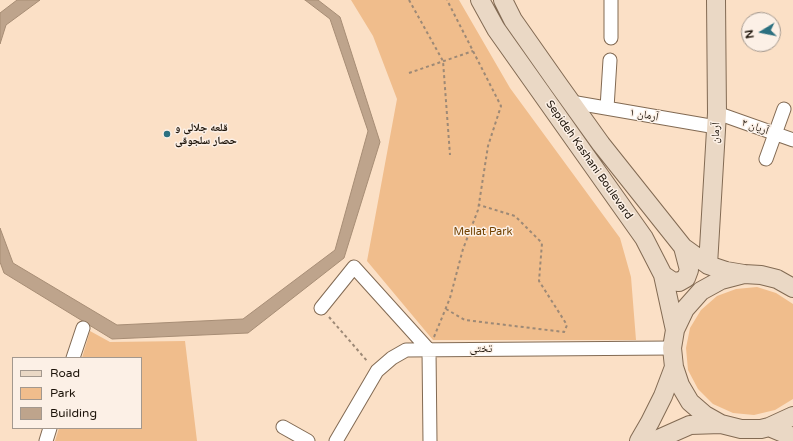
<!DOCTYPE html>
<meta charset="utf-8">
<style>
body{margin:0}
#map{position:relative;width:793px;height:441px;overflow:hidden;background:#fbe0c6;font-family:"Varela Round",sans-serif}
canvas{display:block}
.legend{position:absolute;left:12px;top:357px;width:130px;height:72px;box-sizing:border-box;background:#fcf0e6;border:1px solid #a3988e;margin:0;padding:5px 7px;list-style:none;font-size:12px;color:#1d140a}
.legend li{display:flex;align-items:center;gap:8px;height:20px}
.legend b{width:20px;border:1px solid #a3988e}
.north{position:absolute;left:741px;top:12px;width:40px;height:40px;box-sizing:border-box;background:#fcf0e6;border:1px solid #a3988e;border-radius:50%;rotate:260deg;font-size:11px;font-weight:700;line-height:16px;text-align:center;color:#1d140a}
.north::after{content:'';display:block;margin:auto;width:14px;height:18px;background:#2c7080;clip-path:polygon(50% 0,100% 100%,50% 72%,0 100%)}
</style>
<div id="map">
<canvas width="793" height="441"></canvas>
<ul class="legend">
<li><b style="height:5px;background:#ead8c5"></b>Road</li>
<li><b style="height:11px;background:#f0bd8c"></b>Park</li>
<li><b style="height:11px;background:#bea48c"></b>Building</li>
</ul>
<div class="north">N</div>
</div>
<script>
const ctx = document.querySelector('canvas').getContext('2d');
ctx.lineJoin = 'round';
function fill(path, color) { ctx.fillStyle = color; ctx.fill(path, 'evenodd'); }
const shape = rows => new Path2D(rows.map(r => 'M' + r).join(''));
function strokePath(path, color, width, dash) { ctx.strokeStyle = color; ctx.lineWidth = width; ctx.lineCap = dash ? 'butt' : 'round'; ctx.setLineDash(dash || []); ctx.stroke(path); }
function write(font, color, halo, rows, align = 'center') {
  ctx.font = font + ' "Varela Round","Noto Naskh Arabic",sans-serif'; ctx.lineWidth = 3; ctx.setLineDash([]); ctx.textBaseline = 'middle'; ctx.strokeStyle = halo; ctx.fillStyle = color; for (const [text, x, y, turn = 0] of rows) {
    ctx.save(); ctx.translate(x, y); ctx.rotate((+turn || 0) * Math.PI / 180); ctx.textAlign = isNaN(turn) ? turn : align; if (halo) ctx.strokeText(text, 0, 0); ctx.fillText(text, 0, 0); ctx.restore();
  }
}
const green = shape([
 [351,0,459,0,510,88,620,238,631,277,636,340,433,340,367,261,397,99,373,36],
 [757,287,776,293,793,304,793,399,775,410,754,415,733,413,713,404,698,389,688,370,686,348,690,328,701,310,717,296,736,289],
 [90,331,110,342,185,341,197,441,55,441,59,428,141,428,141,358,82,358]
]);
const building = shape([
 [17,0,40,0,6,25,0,44,0,13,17,0],
 [305,0,318,0,340,17,380,142,344,258,248,333,112,339,4,273,0,262,0,228,13,263,117,325,243,319,335,250,368,131,330,19,305,0]
]);
const path = shape([
 [409,0,443,61,450,155],
 [409,73,473,51],
 [446,309,465,320,564,332,567,325,539,281,542,243,515,216,479,205],
 [329,317,368,362],
 [434,337,450,298,463,249,478,210,488,146,501,106,447,0]
]);
const street = shape([
 [611,38,611,0],
 [571,102,716,127],
 [607,108,610,60],
 [717,113,793,140],
 [766,159,784,109],
 [321,308,354,267,429,350,430,441],
 [73,358,83,328],
 [283,427,308,441],
 [46,441,50,428],
 [336,441,377,371,392,358,406,350,672,348]
]);
const secondary = shape([
 [480,0,496,29,644,238,663,275,675,330],
 [503,0,513,20,558,84,601,144,683,247,708,265,726,271,744,274],
 [708,265,717,113,716,0],
 [663,275,672,281,679,282,686,278,689,270,683,247],
 [793,288,777,279,761,275,744,274,721,280,701,291,685,309,675,330,672,348,674,367,680,385,690,402,705,415,721,424,741,429,761,429,769,427,793,416],
 [769,427,793,437],
 [639,441,650,422,663,396,674,367],
 [654,441,690,425,721,424]
]);
const markers = [
 [167,134,4,"#2c7080"]
];
const streetNames = [
 ["آرمان ۱",644,115,10],
 ["آریان ۲",755,127,19],
 ["آرمان",716,133,-87],
 ["Sepideh Kashani Boulevard",589,160,55],
 ["تختی",481,349]
];
const poiNames = [
 ["قلعه جلالی و",175,128],
 ["حصار سلجوقی",175,141]
];
const parkNames = [
 ["Mellat Park",483,232]
];
fill(green, '#f0bd8c');
fill(building, '#bea48c');
strokePath(building, '#a78d75', 1);
strokePath(street, '#826a53', 15);
strokePath(secondary, '#826a53', 20);
strokePath(path, '#9d8976', 2, [3, 3]);
strokePath(street, '#fff', 13);
strokePath(secondary, '#ead8c5', 18);
for (const [x, y, r, color] of markers) { const dot = new Path2D(); dot.arc(x, y, r, 0, 2 * Math.PI); ctx.fillStyle = color; ctx.fill(dot); strokePath(dot, '#fcf0e6', 1.5); }
write('11px', '#1d140a', '#fcf0e6', streetNames);
write('bold 11px', '#1d140a', '#fcf0e6', poiNames, 'left');
write('11px', '#714100', '#fcf0e6', parkNames);
</script>
